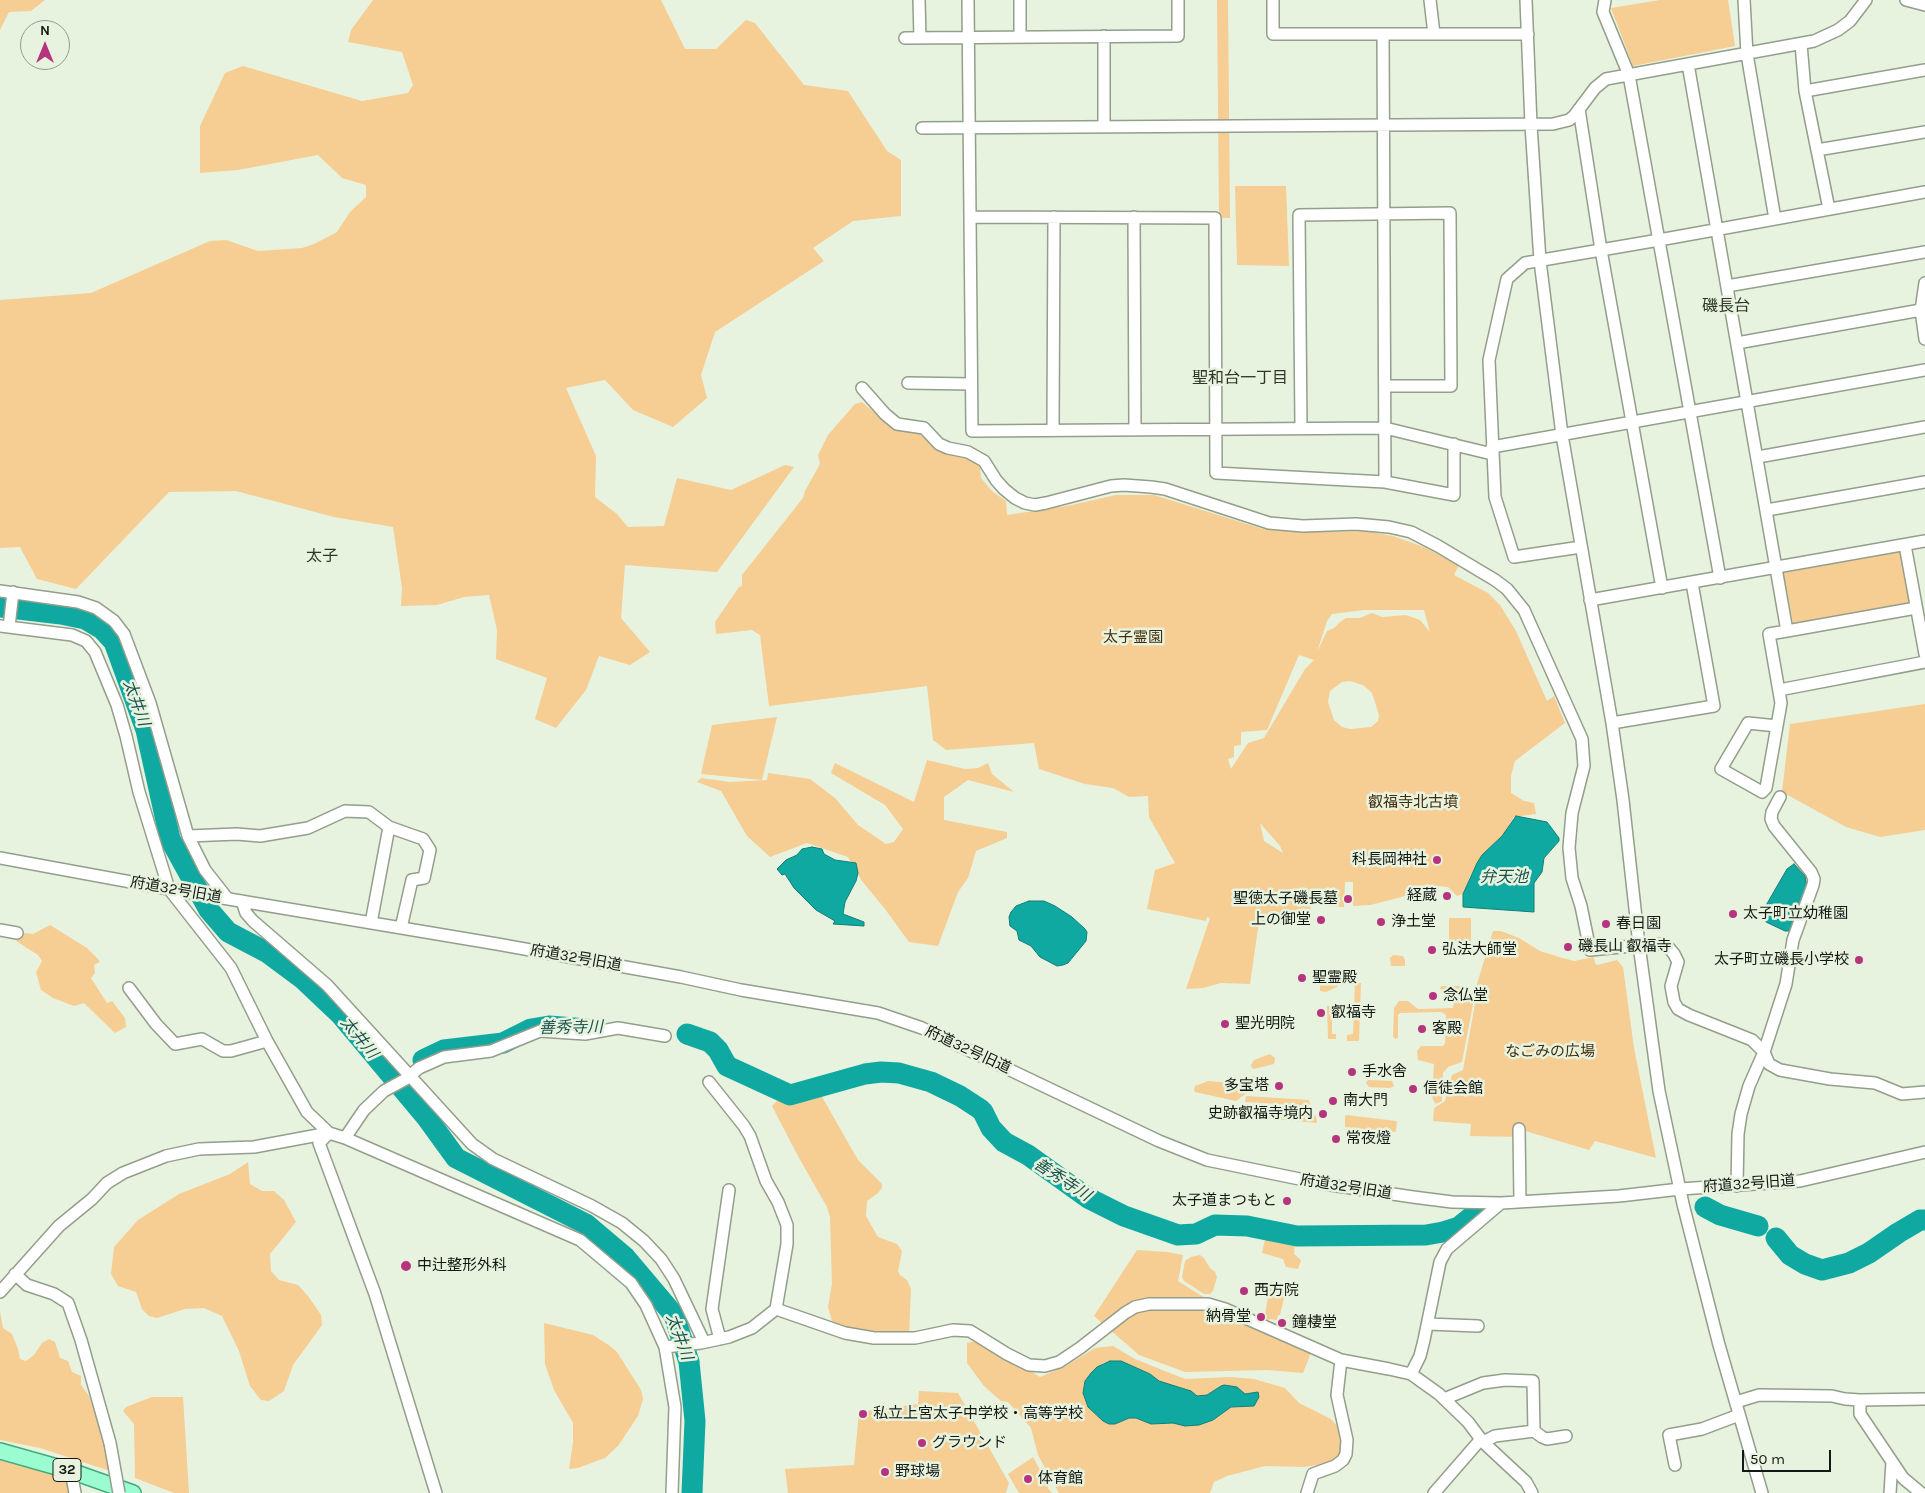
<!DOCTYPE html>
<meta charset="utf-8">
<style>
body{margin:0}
#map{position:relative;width:1925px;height:1493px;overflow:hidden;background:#e7f3df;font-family:Karla,sans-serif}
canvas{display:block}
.north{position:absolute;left:20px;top:20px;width:50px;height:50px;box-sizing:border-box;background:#e7f3df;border:1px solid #939b8d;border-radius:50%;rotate:0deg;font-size:14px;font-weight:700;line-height:20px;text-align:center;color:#141812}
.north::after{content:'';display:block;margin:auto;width:18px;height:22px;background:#b6347e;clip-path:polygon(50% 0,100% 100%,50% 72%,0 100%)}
.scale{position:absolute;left:1742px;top:1450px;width:89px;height:22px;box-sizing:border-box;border:2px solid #141812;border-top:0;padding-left:6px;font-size:15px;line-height:18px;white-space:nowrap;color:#141812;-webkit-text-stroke:4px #e7f3df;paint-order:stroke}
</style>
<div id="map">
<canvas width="1925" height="1493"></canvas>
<div class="north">N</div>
<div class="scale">50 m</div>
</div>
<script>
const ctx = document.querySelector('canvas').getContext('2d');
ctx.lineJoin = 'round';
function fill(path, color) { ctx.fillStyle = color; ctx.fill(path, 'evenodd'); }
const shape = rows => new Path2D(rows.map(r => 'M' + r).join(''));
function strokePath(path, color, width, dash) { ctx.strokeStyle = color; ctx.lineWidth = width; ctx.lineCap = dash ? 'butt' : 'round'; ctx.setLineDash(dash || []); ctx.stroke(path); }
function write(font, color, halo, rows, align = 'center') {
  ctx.font = font + ' Karla,"Noto Sans JP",sans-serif'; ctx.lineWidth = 5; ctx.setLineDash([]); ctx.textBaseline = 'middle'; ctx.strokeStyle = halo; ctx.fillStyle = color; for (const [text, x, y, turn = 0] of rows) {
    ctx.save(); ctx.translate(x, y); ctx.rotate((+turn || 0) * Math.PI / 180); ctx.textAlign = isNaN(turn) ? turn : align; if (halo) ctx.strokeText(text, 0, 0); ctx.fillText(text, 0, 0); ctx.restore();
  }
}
const green = shape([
 [0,0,45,0,31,11,9,12,0,30],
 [373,0,661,0,685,49,716,49,746,20,755,23,804,85,848,91,887,151,901,160,901,216,853,221,813,248,824,261,715,332,701,375,707,398,673,427,633,410,605,380,566,388,596,456,595,497,617,514,628,527,664,526,677,478,731,490,785,465,794,467,717,572,625,565,621,618,650,652,630,665,599,656,586,690,556,728,535,719,547,678,496,659,497,630,489,595,464,597,437,605,401,606,402,588,393,527,334,517,236,491,169,492,76,589,37,579,20,547,0,548,0,300,91,293,210,241,226,240,258,251,302,248,314,244,337,232,350,212,366,197,366,185,342,178,318,155,238,170,200,173,200,126,225,73,243,66,362,101,408,93,413,85,402,52,348,42,351,30],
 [1217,0,1228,0,1230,218,1219,218],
 [1660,0,1728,0,1735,46,1633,66,1611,8],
 [1235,186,1286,186,1289,266,1237,265],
 [862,402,896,431,915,431,927,438,936,449,947,454,973,460,980,467,981,478,993,492,1006,501,1007,515,1067,506,1116,495,1154,495,1263,529,1323,532,1366,531,1393,536,1424,547,1459,565,1454,575,1488,593,1500,605,1516,631,1547,701,1554,696,1565,723,1515,761,1511,776,1511,793,1524,801,1534,803,1536,814,1514,817,1502,836,1482,855,1470,876,1463,894,1457,896,1448,887,1438,886,1398,898,1370,905,1353,906,1353,882,1345,882,1344,907,1326,906,1311,901,1310,914,1298,923,1259,922,1250,984,1221,983,1203,988,1186,989,1210,918,1207,917,1206,921,1147,909,1155,870,1175,863,1149,817,1148,796,1129,797,1113,788,1085,784,1039,769,1034,743,946,750,933,740,927,686,769,706,760,635,752,630,716,634,715,622,739,587,742,586,742,575,803,498,805,491,820,464,818,455,828,435,855,404],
 [1364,610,1424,610,1430,632,1420,620,1406,615,1382,617,1372,613,1360,618,1346,618,1340,622,1334,628,1327,631,1317,652,1327,621,1332,614],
 [1299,655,1314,660,1305,669,1264,738,1248,743,1231,769,1228,759,1234,757,1234,746,1241,745,1241,732,1267,730],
 [1350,681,1363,685,1372,693,1379,715,1378,721,1371,727,1350,729,1342,727,1334,720,1328,702,1330,691,1342,682],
 [1260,823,1280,846,1283,853,1264,841],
 [1902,551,1914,607,1794,628,1783,573],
 [1925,704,1925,830,1880,837,1846,827,1782,792,1790,724],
 [777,717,762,780,701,774,712,725],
 [927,760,965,769,978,768,988,763,992,774,1014,792,968,780,944,797,944,820,1007,832,1007,838,976,851,968,878,958,892,938,946,909,942,885,909,862,881,848,857,807,843,770,857,747,836,721,791,697,782,701,778,730,782,767,780,768,773,810,779,835,798,858,825,886,844,894,842,903,829,885,805,831,773,835,763,914,802],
 [1449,918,1471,918,1471,941,1449,941],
 [50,925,87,948,97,958,100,962,94,965,95,973,91,978,107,1003,112,1001,125,1018,126,1027,115,1033,84,1003,74,1006,53,998,41,990,36,972,42,961,38,955,16,941,25,933,33,934],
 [1493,931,1501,931,1519,938,1540,951,1559,957,1574,961,1594,957,1595,963,1597,965,1617,960,1623,967,1634,1048,1656,1158,1595,1141,1589,1150,1522,1130,1521,1137,1470,1136,1471,1124,1433,1121,1434,1108,1445,1101,1452,1075,1463,1070,1475,1004,1474,994],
 [1393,955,1403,956,1405,960,1405,966,1391,966,1390,958],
 [1323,975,1339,976,1337,987,1326,992,1320,991,1320,976],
 [1355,983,1361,983,1359,1041,1347,1041,1347,1035,1353,1034],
 [1441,986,1459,986,1470,990,1473,1004,1462,1062,1448,1067,1443,1073,1442,1101,1436,1104,1433,1100,1432,1093,1434,1064,1418,1060,1417,1051,1421,1046,1443,1046,1445,1044,1446,1015,1441,1012,1400,1013,1398,1015,1398,1038,1396,1039,1393,1037,1394,1008,1399,1001,1408,1001,1418,1009,1453,1008,1455,992,1451,990,1442,990,1440,989],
 [1327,1006,1332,1006,1332,1034,1336,1034,1336,1039,1328,1039],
 [1270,1054,1275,1058,1274,1064,1254,1069,1252,1068,1251,1065,1254,1060],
 [1252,1076,1256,1077,1257,1080,1256,1086,1236,1101,1195,1092,1194,1090,1195,1086,1208,1081,1246,1084],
 [1368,1080,1392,1081,1394,1086,1390,1088,1369,1087,1366,1083],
 [802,1094,821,1095,858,1160,882,1184,882,1188,878,1193,867,1201,866,1216,878,1237,897,1244,902,1251,898,1271,900,1275,907,1280,911,1289,909,1336,907,1340,838,1327,832,1321,828,1307,832,1284,830,1217,827,1207,799,1158,772,1106,779,1099],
 [1246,1096,1309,1100,1310,1104,1308,1106,1245,1102],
 [1243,1108,1316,1116,1317,1123,1242,1116],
 [1346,1115,1396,1121,1397,1122,1396,1131,1395,1132,1345,1127,1345,1117],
 [248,1162,250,1184,262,1191,274,1191,284,1200,296,1222,270,1254,271,1271,279,1280,298,1285,308,1296,321,1315,322,1325,293,1365,284,1391,269,1401,261,1400,250,1386,239,1351,222,1316,204,1308,185,1309,157,1318,149,1316,142,1309,136,1292,118,1286,111,1274,114,1247,138,1220,179,1194,230,1174],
 [1268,1234,1295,1240,1294,1254,1301,1260,1298,1269,1286,1267,1283,1259,1262,1253,1266,1235],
 [1137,1250,1167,1252,1183,1255,1178,1281,1210,1301,1312,1350,1303,1373,1267,1370,1185,1372,1139,1355,1094,1316],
 [1200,1255,1204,1258,1210,1268,1215,1272,1217,1277,1213,1291,1210,1294,1204,1294,1184,1281,1182,1277,1185,1261,1191,1257],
 [1268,1281,1276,1283,1275,1288,1286,1290,1280,1315,1278,1315,1277,1320,1269,1319,1268,1322,1264,1321,1268,1297,1265,1295],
 [0,1311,3,1328,12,1334,18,1349,20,1359,26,1361,34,1355,42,1343,49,1339,55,1342,60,1358,68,1361,72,1372,81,1376,81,1385,89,1396,98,1421,110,1471,40,1448,0,1440],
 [544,1323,593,1335,610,1346,617,1352,641,1390,643,1399,638,1416,618,1446,605,1458,578,1468,569,1469,573,1442,573,1423,554,1390,545,1364],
 [976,1341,990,1345,1040,1377,1064,1367,1095,1348,1113,1346,1135,1359,1185,1379,1230,1377,1254,1379,1285,1388,1299,1403,1331,1419,1342,1431,1342,1449,1338,1457,1324,1464,1304,1467,1265,1466,1227,1476,1214,1482,1210,1493,1059,1493,1038,1455,1031,1428,1008,1402,1001,1401,984,1386,967,1363,967,1343],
 [1110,1361,1121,1362,1150,1374,1159,1381,1191,1391,1197,1396,1207,1395,1221,1386,1237,1387,1245,1394,1256,1393,1259,1397,1254,1406,1231,1407,1213,1420,1199,1425,1173,1423,1153,1424,1136,1418,1129,1418,1115,1424,1109,1424,1088,1407,1083,1393,1085,1381,1103,1363],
 [919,1391,958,1393,1009,1483,1006,1493,788,1493,785,1469,854,1465,859,1412,918,1404],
 [152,1397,183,1397,189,1493,174,1493,135,1478,134,1424,123,1411,126,1407],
 [0,1457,34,1465,68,1481,69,1493,0,1493],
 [1033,1457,1048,1484,1048,1488,1052,1493,1019,1493,1008,1474]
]);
const water = shape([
 [1516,816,1547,822,1559,838,1559,841,1544,858,1542,872,1534,883,1534,912,1463,907,1463,894,1477,863,1482,855,1502,836,1516,816],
 [812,847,822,849,824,854,835,860,856,863,858,873,856,881,845,902,843,914,864,922,864,926,833,924,835,921,816,910,794,888,785,874,782,875,777,869,786,860,797,855,802,849,812,847],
 [1794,864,1805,876,1807,886,1791,931,1785,931,1766,922,1761,914,1787,869,1794,864],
 [1029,901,1044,901,1055,906,1072,917,1085,929,1087,932,1086,941,1068,963,1063,965,1057,966,1040,957,1031,946,1019,940,1017,931,1010,926,1009,917,1011,912,1016,906,1029,901],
 [1110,1361,1121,1361,1150,1374,1159,1381,1191,1391,1197,1396,1207,1395,1221,1386,1224,1385,1237,1387,1245,1394,1258,1392,1259,1397,1254,1406,1231,1407,1213,1420,1199,1425,1185,1426,1173,1423,1151,1424,1136,1418,1129,1418,1115,1424,1109,1424,1103,1421,1088,1407,1083,1393,1085,1381,1091,1373,1097,1367,1110,1361]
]);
const river = shape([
 [0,607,61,614,85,619,102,629,114,642,146,730,170,839,209,910,228,932,268,953,303,979,340,1014,427,1118,456,1158,586,1224,625,1257,674,1315,689,1362,695,1421,692,1493],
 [687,1034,710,1042,718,1050,727,1066,790,1095,865,1074,881,1072,899,1073,931,1082,960,1096,980,1109,983,1112,991,1128,1004,1142,1028,1155,1088,1198,1124,1216,1178,1235,1196,1234,1215,1225,1247,1226,1297,1236,1426,1235,1443,1232,1459,1227,1475,1214],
 [423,1060,444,1050,503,1043,531,1029,549,1026,587,1029],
 [1705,1207,1720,1215,1758,1226],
 [1776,1238,1790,1255,1805,1264,1822,1270,1849,1263,1869,1253,1898,1233,1920,1220,1925,1220]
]);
const minor = shape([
 [919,0,920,38],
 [968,0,972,431,1385,428,1492,454],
 [1020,0,1020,37],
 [1273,0,1273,34,1528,34],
 [1430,0,1434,34],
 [1526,0,1531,125,1540,261,1562,435,1612,723,1623,800,1639,945,1659,1091,1683,1204,1719,1345,1762,1493],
 [1605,0,1603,12,1629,75,1720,578],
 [1744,0,1747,54,1775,219],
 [1906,0,1925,5],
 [1383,34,1385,482],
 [905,38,1178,36,1178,0],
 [1801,44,1805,91,1829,209],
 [1688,64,1787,631,1769,634,1781,703,1777,726,1766,788,1762,792,1721,769,1748,723,1777,726],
 [1805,91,1925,70],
 [1579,109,1601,250,1662,588],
 [1104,127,1104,36],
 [922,128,1553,124,1569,120,1574,116,1595,88,1606,79,1814,41,1838,30,1850,21,1866,0],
 [1817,150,1925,132],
 [970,217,1215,218,1216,473,1385,482,1454,495,1454,444],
 [1134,217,1135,429],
 [1925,283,1921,310,1925,339],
 [1727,286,1925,252],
 [1737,343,1921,310],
 [908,383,971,384],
 [862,388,885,414,897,424,924,428,939,444,948,448,968,452,984,461,996,480,1004,489,1015,498,1025,503,1035,505,1046,503,1111,486,1124,485,1151,487,1165,489,1269,523,1303,526,1356,524,1389,527,1411,532,1438,546,1495,580,1507,589,1524,610,1582,739,1584,766,1572,813,1569,848,1572,878,1581,906,1590,950,1653,944,1661,944,1669,948,1674,954,1678,962,1671,986,1674,1002,1678,1009,1689,1015,1752,1040,1764,1052,1769,1064,1780,1070,1830,1079,1875,1083,1902,1094,1925,1092],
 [1301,427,1299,215,1450,213,1451,386,1385,386],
 [1053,429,1054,217],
 [1492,447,1925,370],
 [1758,457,1925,427],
 [1767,510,1925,482],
 [1905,545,1925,654],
 [1581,547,1514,557,1495,497,1489,360,1507,279,1525,263,1659,240,1925,192],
 [0,591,78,602,96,608,114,621,124,634,150,703,188,836,205,870,227,898],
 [1590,600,1925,541],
 [0,626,72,635,86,641,95,652,117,705,126,736,139,792,169,889,231,968,267,1041,307,1112,329,1133,345,1138,580,1240,631,1283,646,1305,665,1347,675,1407,672,1493],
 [9,627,13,592],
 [1787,631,1916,608],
 [1779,690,1925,662],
 [1612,723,1714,706,1692,583],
 [188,836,237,834,260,836,308,828,345,811,369,812,389,827,423,839,430,850,424,878,412,880,401,928],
 [0,858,169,889,497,944,681,977,741,990,878,1013,922,1028,1159,1141,1207,1160,1324,1184,1413,1197,1452,1202,1501,1203,1619,1196,1680,1189,1800,1181,1925,1152],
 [242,901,246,913,253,921,327,985,472,1144,493,1159,592,1206,622,1223,644,1241,661,1259,674,1279,704,1342],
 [371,923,389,827],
 [0,930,17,933],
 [129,988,156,1024,175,1044,202,1039,223,1051,231,1051,267,1041],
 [709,1082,744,1126,750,1136,766,1181,778,1202,787,1225,787,1244,776,1309],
 [1519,1129,1520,1202],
 [329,1133,319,1143,375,1294,436,1493],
 [345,1138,364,1110,384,1091,406,1079,419,1068,444,1057,491,1051,540,1031,585,1034,618,1028,665,1036],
 [1737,1186,1738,1134,1741,1114,1749,1086,1764,1052,1786,984,1793,940,1813,885,1814,879,1811,872,1774,826,1771,819,1772,812,1780,797],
 [15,1274,27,1285,54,1294,68,1303,81,1340,110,1443],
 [0,1292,59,1226,92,1199,107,1183,123,1173,166,1156,199,1149,254,1147,329,1133],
 [1428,1324,1478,1326],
 [720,1339,712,1309,729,1190],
 [665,1347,701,1343,729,1337,752,1328,776,1309,845,1333,874,1338,915,1338,953,1330,970,1331,1007,1354,1029,1365,1045,1366,1059,1362,1080,1348,1125,1313,1135,1307,1149,1304,1208,1304,1225,1309,1341,1360,1389,1369,1411,1374,1439,1394,1468,1422,1483,1442,1526,1482,1532,1493],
 [1411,1374,1420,1356,1424,1340,1440,1262,1447,1249,1501,1203],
 [1444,1399,1483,1383,1505,1380,1533,1381,1534,1431],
 [1860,1400,1860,1414,1903,1478,1921,1493],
 [1736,1402,1759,1395,1832,1396,1845,1399,1860,1400,1925,1399],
 [1483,1442,1495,1436,1534,1431,1542,1437,1547,1439,1566,1436],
 [1675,1465,1669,1435,1702,1429,1739,1415],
 [71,1471,75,1493],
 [1307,1493,1313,1474,1335,1466,1343,1460,1346,1454,1347,1440,1337,1395,1341,1360],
 [1434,1493,1481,1439],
 [1890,1493,1892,1462]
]);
const major = shape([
 [0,1451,71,1471,133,1493]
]);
const minorBridge = shape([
 [110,1443,119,1493]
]);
const markers = [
 [1437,860,5,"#b6347e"],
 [1447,896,5,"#b6347e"],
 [1348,899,5,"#b6347e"],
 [1733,914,5,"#b6347e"],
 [1321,920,5,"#b6347e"],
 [1381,922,5,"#b6347e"],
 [1606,924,5,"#b6347e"],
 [1568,947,5,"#b6347e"],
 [1432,950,5,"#b6347e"],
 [1859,960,5,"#b6347e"],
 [1302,978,5,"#b6347e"],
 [1433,996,5,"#b6347e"],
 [1321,1013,5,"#b6347e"],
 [1225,1024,5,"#b6347e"],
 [1422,1029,5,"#b6347e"],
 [1352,1072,5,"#b6347e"],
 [1279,1086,5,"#b6347e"],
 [1413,1089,5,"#b6347e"],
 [1333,1101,5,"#b6347e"],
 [1323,1114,5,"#b6347e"],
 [1336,1139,5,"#b6347e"],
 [1287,1201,5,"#b6347e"],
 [406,1266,6,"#b6347e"],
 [1244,1291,5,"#b6347e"],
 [1261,1317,5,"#b6347e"],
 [1282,1323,5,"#b6347e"],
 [863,1414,5,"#b6347e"],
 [922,1443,5,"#b6347e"],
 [885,1472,5,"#b6347e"],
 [1028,1479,5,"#b6347e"]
];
const shields = [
 [67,1470,28]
];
const shieldNames = [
 ["32",67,1470]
];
const parkNames = [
 ["太子霊園",1133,638],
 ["叡福寺北古墳",1413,803],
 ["なごみの広場",1550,1052]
];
const poiNames = [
 ["科長岡神社",1427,860,"right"],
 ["経蔵",1437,896,"right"],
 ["聖徳太子磯長墓",1338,899,"right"],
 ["太子町立幼稚園",1743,914],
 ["上の御堂",1311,920,"right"],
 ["浄土堂",1391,922],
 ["春日園",1616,924],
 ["磯長山 叡福寺",1578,947],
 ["弘法大師堂",1442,950],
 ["太子町立磯長小学校",1849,960,"right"],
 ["聖霊殿",1312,978],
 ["念仏堂",1443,996],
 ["叡福寺",1331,1013],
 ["聖光明院",1235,1024],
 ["客殿",1432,1029],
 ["手水舎",1362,1072],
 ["多宝塔",1269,1086,"right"],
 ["信徒会館",1423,1089],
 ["南大門",1343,1101],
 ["史跡叡福寺境内",1313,1114,"right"],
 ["常夜燈",1346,1139],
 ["太子道まつもと",1277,1201,"right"],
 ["中辻整形外科",417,1266],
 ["西方院",1254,1291],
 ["納骨堂",1251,1317,"right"],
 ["鐘棲堂",1292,1323],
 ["私立上宮太子中学校・高等学校",873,1414],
 ["グラウンド",932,1443],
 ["野球場",895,1472],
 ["体育館",1038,1479]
];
const streetNames = [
 ["府道32号旧道",176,890,10],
 ["府道32号旧道",576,958,10],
 ["府道32号旧道",968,1050,25],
 ["府道32号旧道",1749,1184,-4],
 ["府道32号旧道",1346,1187,9]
];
const neighbourhoodNames = [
 ["磯長台",1726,306],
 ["聖和台一丁目",1240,378],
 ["太子",322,556]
];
const waterNames = [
 ["太井川",136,703,70],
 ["弁天池",1504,877],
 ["善秀寺川",571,1028,-1],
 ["太井川",359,1038,51],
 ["善秀寺川",1062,1180,33],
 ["太井川",679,1337,70]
];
fill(green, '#f6cd93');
fill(water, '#10a9a2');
strokePath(water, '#117e77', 1);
strokePath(river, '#10a9a2', 21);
strokePath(minor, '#939e8b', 14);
strokePath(major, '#41aa7b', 18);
strokePath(minor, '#fff', 11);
strokePath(major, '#9bfbd1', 15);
strokePath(minorBridge, '#939e8b', 14, []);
strokePath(minorBridge, '#fff', 11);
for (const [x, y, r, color] of markers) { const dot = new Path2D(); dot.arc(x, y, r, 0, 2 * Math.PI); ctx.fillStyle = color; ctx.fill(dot); strokePath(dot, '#e7f3df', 2); }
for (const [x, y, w] of shields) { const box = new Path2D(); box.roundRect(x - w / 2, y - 11.5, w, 23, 4); ctx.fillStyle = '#e7f3df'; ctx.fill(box); strokePath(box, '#141812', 1); }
write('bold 14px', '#141812', null, shieldNames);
write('15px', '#442e0c', '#e7f3df', parkNames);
write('15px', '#141812', '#e7f3df', poiNames, 'left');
write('15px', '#141812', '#e7f3df', streetNames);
write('16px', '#2e3727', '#e7f3df', neighbourhoodNames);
write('italic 16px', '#18504c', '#e7f3df', waterNames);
</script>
